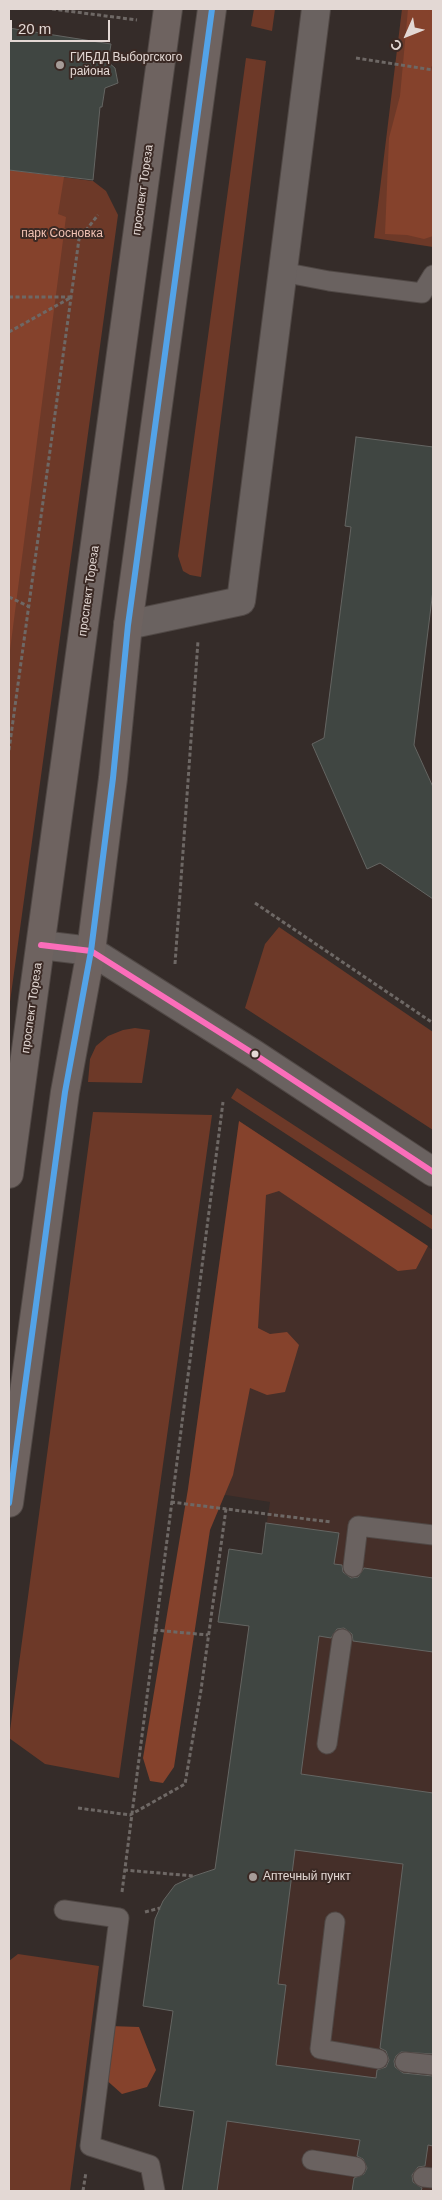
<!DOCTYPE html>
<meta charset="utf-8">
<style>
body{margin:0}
#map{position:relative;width:442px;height:2200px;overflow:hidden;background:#352c29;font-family:Arial,sans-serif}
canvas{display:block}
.frame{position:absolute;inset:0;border:10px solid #e3d8d4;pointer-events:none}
.north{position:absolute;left:382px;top:10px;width:50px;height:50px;-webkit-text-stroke:4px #3a2924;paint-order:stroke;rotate:226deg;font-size:14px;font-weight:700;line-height:20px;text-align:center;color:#e3d8d4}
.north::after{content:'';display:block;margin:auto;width:18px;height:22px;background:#e3d8d4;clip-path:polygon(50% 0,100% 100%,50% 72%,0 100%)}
.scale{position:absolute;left:10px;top:20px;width:100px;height:22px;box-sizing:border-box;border:2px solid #e3d8d4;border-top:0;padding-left:6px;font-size:15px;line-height:18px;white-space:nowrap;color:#e3d8d4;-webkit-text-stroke:4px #3a2924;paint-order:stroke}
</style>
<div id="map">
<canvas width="442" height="2200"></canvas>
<div class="frame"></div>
<div class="north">С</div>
<div class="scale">20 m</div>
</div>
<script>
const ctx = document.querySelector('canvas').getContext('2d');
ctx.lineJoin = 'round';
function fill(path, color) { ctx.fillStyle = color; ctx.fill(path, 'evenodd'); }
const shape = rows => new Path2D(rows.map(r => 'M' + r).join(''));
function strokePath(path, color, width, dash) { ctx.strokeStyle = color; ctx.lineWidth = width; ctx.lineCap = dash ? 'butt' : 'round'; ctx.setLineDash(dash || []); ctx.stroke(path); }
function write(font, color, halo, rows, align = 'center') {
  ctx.font = font + ' Arial,sans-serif'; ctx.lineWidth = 4; ctx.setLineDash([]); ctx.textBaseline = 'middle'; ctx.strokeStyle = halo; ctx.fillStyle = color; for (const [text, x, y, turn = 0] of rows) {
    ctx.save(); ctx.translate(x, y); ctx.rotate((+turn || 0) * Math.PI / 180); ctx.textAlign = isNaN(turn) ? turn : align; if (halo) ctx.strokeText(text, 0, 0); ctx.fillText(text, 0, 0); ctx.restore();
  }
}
const built = shape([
 [239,1121,433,1250,433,2191,182,2191,194,2111,159,2106,170,2035,189,2013,143,2006,155,1919,163,1901,175,1885,215,1869,249,1626,218,1622,229,1549,262,1554,270,1502,188,1489]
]);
const green = shape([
 [254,9,275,9,272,31,251,26],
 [402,9,433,9,433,247,374,238],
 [246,58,266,61,201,577,190,575,183,571,178,556],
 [9,170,93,181,106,191,118,215,9,1009],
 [279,927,433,1032,433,1130,245,1008,265,944],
 [135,1028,150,1030,142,1083,88,1082,90,1059,96,1046,108,1036,123,1030],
 [237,1088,433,1216,433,1230,231,1098],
 [93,1112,212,1115,119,1778,45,1764,9,1738],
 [18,1954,99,1966,70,2191,9,2191,9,1961]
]);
const forest = shape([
 [408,9,433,9,433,65,431,67,433,74,433,236,424,239,407,235,385,234,389,138,400,96],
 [9,170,64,177,58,214,66,217,9,658],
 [239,1121,428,1246,416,1269,398,1271,279,1191,266,1195,258,1328,270,1334,287,1332,299,1345,285,1392,267,1395,250,1388,233,1475,210,1530,174,1767,163,1783,150,1781,143,1758,188,1489],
 [110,2026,139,2027,156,2070,147,2087,122,2094,103,2077]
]);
const building = shape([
 [9,28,111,44,108,62,115,68,118,83,105,88,102,107,100,107,93,180,9,170,9,28],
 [356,437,433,447,433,590,414,745,433,787,433,899,380,863,367,869,312,744,324,738,351,527,345,526,356,437],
 [266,1523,339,1533,334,1564,342,1565,343,1572,351,1578,358,1577,364,1568,433,1578,433,1652,353,1641,352,1634,344,1628,337,1629,331,1638,319,1636,301,1774,433,1793,433,2054,401,2052,396,2056,394,2061,395,2067,403,2073,433,2076,433,2146,428,2145,425,2166,418,2167,412,2175,413,2182,422,2188,421,2191,352,2191,354,2178,364,2174,367,2168,363,2159,357,2156,360,2140,227,2121,217,2191,182,2191,194,2111,159,2106,173,2011,143,2006,155,1919,163,1901,175,1885,194,1876,215,1869,249,1626,218,1622,229,1549,262,1554,266,1523],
 [295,1850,403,1864,380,2048,386,2051,389,2060,386,2067,377,2070,376,2078,276,2065,286,1985,278,1984,295,1850]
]);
const path = shape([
 [52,9,137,20],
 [356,58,433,70],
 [9,297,70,297],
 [9,332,70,298],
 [9,597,30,607],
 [9,750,79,239,98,215],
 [255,903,433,1023],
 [175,964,198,641],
 [171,1502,226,1509],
 [154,1630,208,1635],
 [78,1808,130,1815,185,1784,201,1690,226,1509,331,1522],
 [124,1870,194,1876],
 [122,1892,223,1102],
 [145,1912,160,1908],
 [83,2191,86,2172]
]);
const service = shape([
 [282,272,329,281,422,293,433,275],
 [353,1567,358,1526,433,1535],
 [327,1744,342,1639],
 [64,1910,119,1918,90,2146,150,2165,155,2191],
 [335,1922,320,2049,378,2059],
 [405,2062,433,2065],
 [312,2160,356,2167],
 [423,2177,433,2178]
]);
const minor = shape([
 [128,625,241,601,316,9],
 [41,945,91,951,254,1054,433,1172]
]);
const primary = shape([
 [9,1174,168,9],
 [9,1503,65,1092,91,951,113,778,128,625,212,9]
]);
const bus1 = shape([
 [41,945,91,951,254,1054,433,1172]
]);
const bus2 = shape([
 [9,1503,65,1092,91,951,113,778,128,625,212,9]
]);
const markers = [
 [60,65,5,"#a69c98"],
 [255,1054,4.5,"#e3d8d4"],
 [253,1877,5,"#a69c98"]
];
const poiNames = [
 ["ГИБДД Выборгского",70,58],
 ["района",70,72],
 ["Аптечный пункт",263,1877]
];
const streetNames = [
 ["проспект Тореза",143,190,-82],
 ["проспект Тореза",89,591,-82],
 ["проспект Тореза",32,1008,-82]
];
const parkNames = [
 ["парк Сосновка",62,234]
];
fill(built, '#452f29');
fill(green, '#6d3928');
fill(forest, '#85422c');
fill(building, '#404642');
strokePath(building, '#646562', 1);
strokePath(service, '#504845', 21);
strokePath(minor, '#504845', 30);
strokePath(primary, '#504845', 30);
strokePath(path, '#6e6865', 3, [4, 2.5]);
strokePath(service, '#6a6260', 19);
strokePath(minor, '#6a6260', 28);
strokePath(primary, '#6e6360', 28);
strokePath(bus1, '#fb6dba', 6);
strokePath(bus2, '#53a3e8', 6);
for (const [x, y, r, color] of markers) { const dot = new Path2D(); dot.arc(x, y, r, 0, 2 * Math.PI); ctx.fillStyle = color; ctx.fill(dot); strokePath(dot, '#3a2924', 2); }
write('12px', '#e3d8d4', '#3a2924', poiNames, 'left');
write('12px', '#e3d8d4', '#3a2924', streetNames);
write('12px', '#f0c2b4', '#3a2924', parkNames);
</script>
